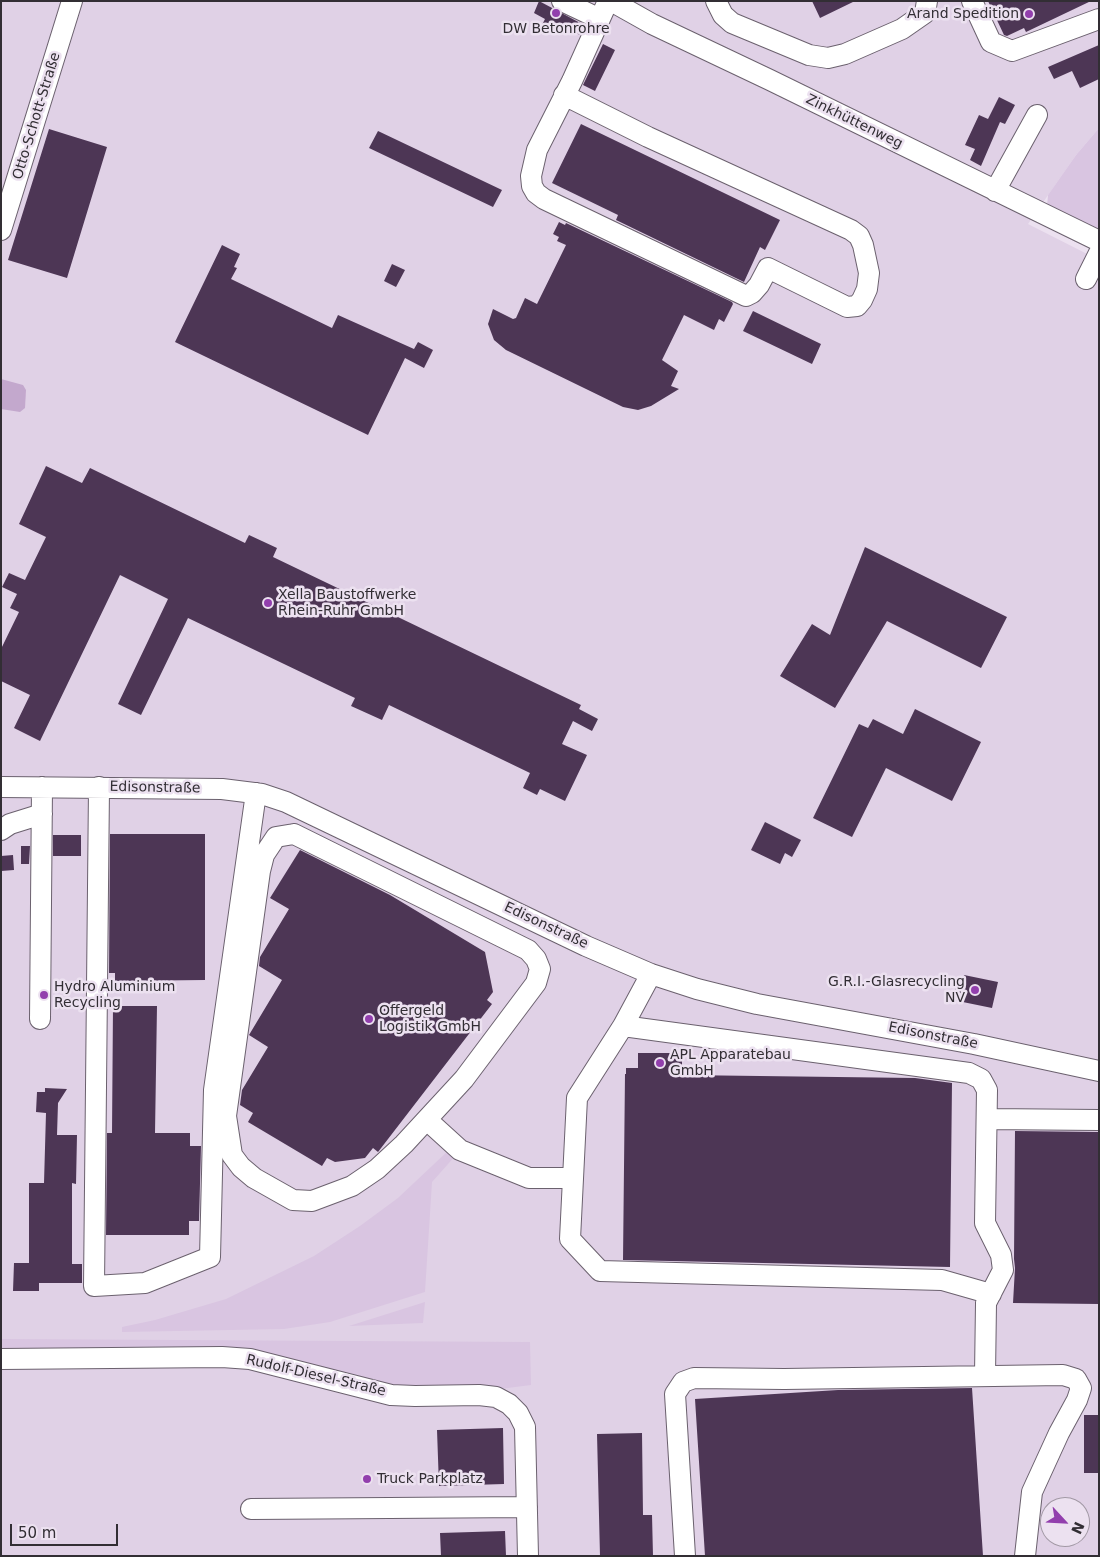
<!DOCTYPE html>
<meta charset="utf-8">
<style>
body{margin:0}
#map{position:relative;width:1100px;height:1557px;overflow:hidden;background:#ece1f0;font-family:"DejaVu Sans",sans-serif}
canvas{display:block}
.frame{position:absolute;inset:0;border:2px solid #322e34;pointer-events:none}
.north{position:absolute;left:1040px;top:1497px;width:50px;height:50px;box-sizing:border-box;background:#ece1f0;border:1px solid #a299a5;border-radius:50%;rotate:115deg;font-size:14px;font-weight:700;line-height:20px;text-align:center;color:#322e34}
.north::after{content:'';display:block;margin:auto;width:18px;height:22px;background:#923fad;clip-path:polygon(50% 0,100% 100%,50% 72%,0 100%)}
.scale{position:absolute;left:10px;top:1524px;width:108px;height:22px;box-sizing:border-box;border:2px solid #322e34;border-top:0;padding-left:6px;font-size:15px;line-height:18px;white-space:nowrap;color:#322e34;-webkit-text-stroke:4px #ece1f0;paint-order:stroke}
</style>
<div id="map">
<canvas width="1100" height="1557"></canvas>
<div class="frame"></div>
<div class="north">N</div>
<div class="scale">50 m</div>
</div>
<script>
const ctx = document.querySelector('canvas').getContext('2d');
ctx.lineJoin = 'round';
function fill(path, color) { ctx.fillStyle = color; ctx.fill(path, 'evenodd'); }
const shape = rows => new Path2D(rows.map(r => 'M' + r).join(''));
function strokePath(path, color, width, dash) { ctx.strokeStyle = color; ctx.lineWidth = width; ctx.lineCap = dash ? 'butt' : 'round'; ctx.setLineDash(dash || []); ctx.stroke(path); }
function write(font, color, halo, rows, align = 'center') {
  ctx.font = font + ' "DejaVu Sans",sans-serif'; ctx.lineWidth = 5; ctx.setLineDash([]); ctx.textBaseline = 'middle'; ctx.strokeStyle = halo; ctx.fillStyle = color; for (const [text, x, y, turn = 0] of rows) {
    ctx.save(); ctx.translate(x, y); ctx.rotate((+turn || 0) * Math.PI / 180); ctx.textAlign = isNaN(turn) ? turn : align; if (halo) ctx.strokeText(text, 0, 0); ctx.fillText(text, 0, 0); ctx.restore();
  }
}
const built = shape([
 [1,1,1099,1,1099,128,1076,155,1028,224,1099,260,1099,1556,1,1556],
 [1050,1507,1080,1507,1080,1537,1050,1537]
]);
const green = shape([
 [1099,128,1099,233,1047,207,1048,195,1076,155],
 [449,1150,456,1155,432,1182,425,1292,330,1322,284,1329,122,1332,122,1327,155,1320,226,1299,314,1256,360,1226,398,1198],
 [425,1302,423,1323,349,1326],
 [1,1339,530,1342,531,1385,492,1390,414,1390,309,1368,1,1353]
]);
const water = shape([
 [1,379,23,385,26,390,25,408,20,412,1,409]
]);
const building = shape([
 [539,1,584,25,580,35,558,24,554,33,541,27,545,19,534,13],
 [812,1,855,1,820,18],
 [988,1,1091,1,1026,32,1024,28,1007,36,1004,35],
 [603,44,615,50,595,91,583,85],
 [1099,45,1099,79,1080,88,1072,71,1054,79,1048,67],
 [999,97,1015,105,1005,124,1000,122,981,166,970,160,975,149,965,145,979,115,988,119],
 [581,124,780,220,765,250,760,247,744,282,616,220,618,215,552,183],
 [49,129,107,147,67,278,8,260],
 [378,131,502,190,493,207,369,148],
 [559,222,565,225,566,223,732,302,733,304,724,322,719,319,714,330,684,315,662,360,678,371,671,386,679,389,651,406,638,410,623,407,506,350,494,340,488,324,493,309,513,319,516,318,525,298,537,304,566,245,557,241,559,237,553,234],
 [222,245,240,254,234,267,237,268,231,279,332,328,338,315,414,349,418,342,433,350,424,368,405,358,368,435,175,342],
 [392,264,405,270,396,287,384,281],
 [753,311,821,344,812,364,743,331],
 [46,466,82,483,90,468,245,543,249,535,277,548,273,557,581,705,579,709,598,719,592,731,573,721,562,744,587,755,565,801,540,789,537,795,523,788,530,773,389,705,382,720,351,706,355,698,188,618,141,715,118,704,168,599,120,575,40,741,14,728,30,695,1,681,1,649,19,612,10,608,17,594,2,587,9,573,25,580,46,537,19,524],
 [865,547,1007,617,981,668,887,621,835,708,780,676,812,624,830,635],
 [915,709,981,742,952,801,886,768,852,837,813,818,859,724,868,728,873,719,903,734],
 [765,822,801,840,792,857,785,853,780,864,751,850],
 [110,834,205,834,205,980,115,981,115,973,109,973],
 [53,835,81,835,81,856,53,856],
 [21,846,30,846,29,864,21,864],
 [300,850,390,895,485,952,493,992,487,1000,492,1004,378,1152,373,1148,365,1158,335,1162,327,1158,322,1166,248,1122,253,1113,240,1105,242,1090,268,1047,249,1035,282,980,259,966,260,957,289,909,270,898],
 [13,855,14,870,1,871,1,856],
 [964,975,998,982,992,1008,953,1000,956,984,962,985],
 [113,1006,157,1006,155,1133,190,1133,190,1146,201,1146,199,1221,189,1221,189,1235,106,1235,107,1133,112,1133],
 [638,1053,682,1053,682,1075,915,1078,952,1083,950,1267,623,1260,625,1074,626,1074,626,1068,638,1068],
 [45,1088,67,1089,58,1103,57,1135,77,1135,76,1184,72,1183,72,1264,82,1264,82,1283,39,1283,39,1291,13,1291,14,1263,29,1263,29,1183,44,1183,46,1113,36,1112,37,1092,45,1092],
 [1015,1131,1099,1132,1099,1304,1013,1303,1015,1268,1014,1259],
 [972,1388,983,1556,705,1556,695,1399,838,1390],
 [1084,1415,1099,1415,1099,1473,1084,1473],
 [503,1428,504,1484,439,1486,437,1430],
 [642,1433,643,1515,652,1515,653,1556,600,1556,597,1434],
 [505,1531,506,1556,441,1556,440,1533]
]);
const minor = shape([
 [562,1,600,19],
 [611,1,652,24,770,80,1099,241],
 [716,1,723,15,732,23,809,55,828,58,845,54,902,29,925,13,927,1],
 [972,1,991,42,1012,51,1099,19],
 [564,95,648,137,851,230,859,236,863,245,869,273,867,289,862,300,857,306,847,307,768,268,759,285,752,293,746,296,544,199,536,193,532,186,531,176,537,150,572,81,608,1],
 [995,191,1037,115],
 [1,230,72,1],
 [1086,279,1099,253],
 [1,787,222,789,262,794,286,802,586,946,651,974,697,989,757,1004,974,1044,1099,1071],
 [99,787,94,1286,145,1283,210,1257,214,1090,256,793],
 [1,830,10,824,42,814],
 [294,834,528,950,536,959,540,969,536,983,464,1079,404,1144,377,1169,352,1186,312,1201,293,1200,254,1178,241,1167,232,1155,226,1116,260,871,264,855,276,837,294,834],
 [651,974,623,1026,577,1098,570,1239,600,1271,942,1280,991,1294],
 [40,1019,42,787],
 [623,1026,969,1073,981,1079,987,1090,985,1223,1001,1255,1003,1270,986,1303,985,1375],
 [987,1119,1099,1120],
 [427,1120,460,1150,529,1178,573,1178],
 [1,1359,222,1357,250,1359,391,1395,415,1396,479,1395,496,1397,509,1404,518,1413,525,1427,528,1556],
 [251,1509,527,1507],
 [685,1556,675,1394,683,1382,694,1378,784,1379,1063,1375,1076,1379,1081,1388,1077,1400,1059,1433,1032,1492,1025,1556]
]);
const markers = [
 [556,13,5,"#923fad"],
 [1029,14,5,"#923fad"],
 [268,603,5,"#923fad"],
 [975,990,5,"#923fad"],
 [44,995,5,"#923fad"],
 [369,1019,5,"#923fad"],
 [660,1063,5,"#923fad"],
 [367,1479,5,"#923fad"]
];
const poiNames = [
 ["Arand Spedition",1019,14,"right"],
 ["DW Betonrohre",556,29,"center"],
 ["Xella Baustoffwerke",278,595],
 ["Rhein-Ruhr GmbH",278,611],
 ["G.R.I.-Glasrecycling",965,982,"right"],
 ["NV",965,998,"right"],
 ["Hydro Aluminium",54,987],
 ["Recycling",54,1003],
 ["Offergeld",379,1011],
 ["Logistik GmbH",379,1027],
 ["APL Apparatebau",670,1055],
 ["GmbH",670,1071],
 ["Truck Parkplatz",377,1479]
];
const streetNames = [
 ["Otto-Schott-Straße",37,116,-73],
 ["Zinkhüttenweg",854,122,26],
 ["Edisonstraße",155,788,1],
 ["Edisonstraße",546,926,25],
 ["Edisonstraße",933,1036,11],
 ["Rudolf-Diesel-Straße",316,1376,13]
];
fill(built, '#e0d1e6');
fill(green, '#d9c5e1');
fill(water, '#c3a8cd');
fill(building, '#4d3655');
strokePath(minor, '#6b616e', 22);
strokePath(minor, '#fff', 20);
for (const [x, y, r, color] of markers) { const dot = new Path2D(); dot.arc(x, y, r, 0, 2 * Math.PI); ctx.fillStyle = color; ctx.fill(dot); strokePath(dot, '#ece1f0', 2); }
write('14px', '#322e34', '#ece1f0', poiNames, 'left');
write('14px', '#322e34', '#ece1f0', streetNames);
</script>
